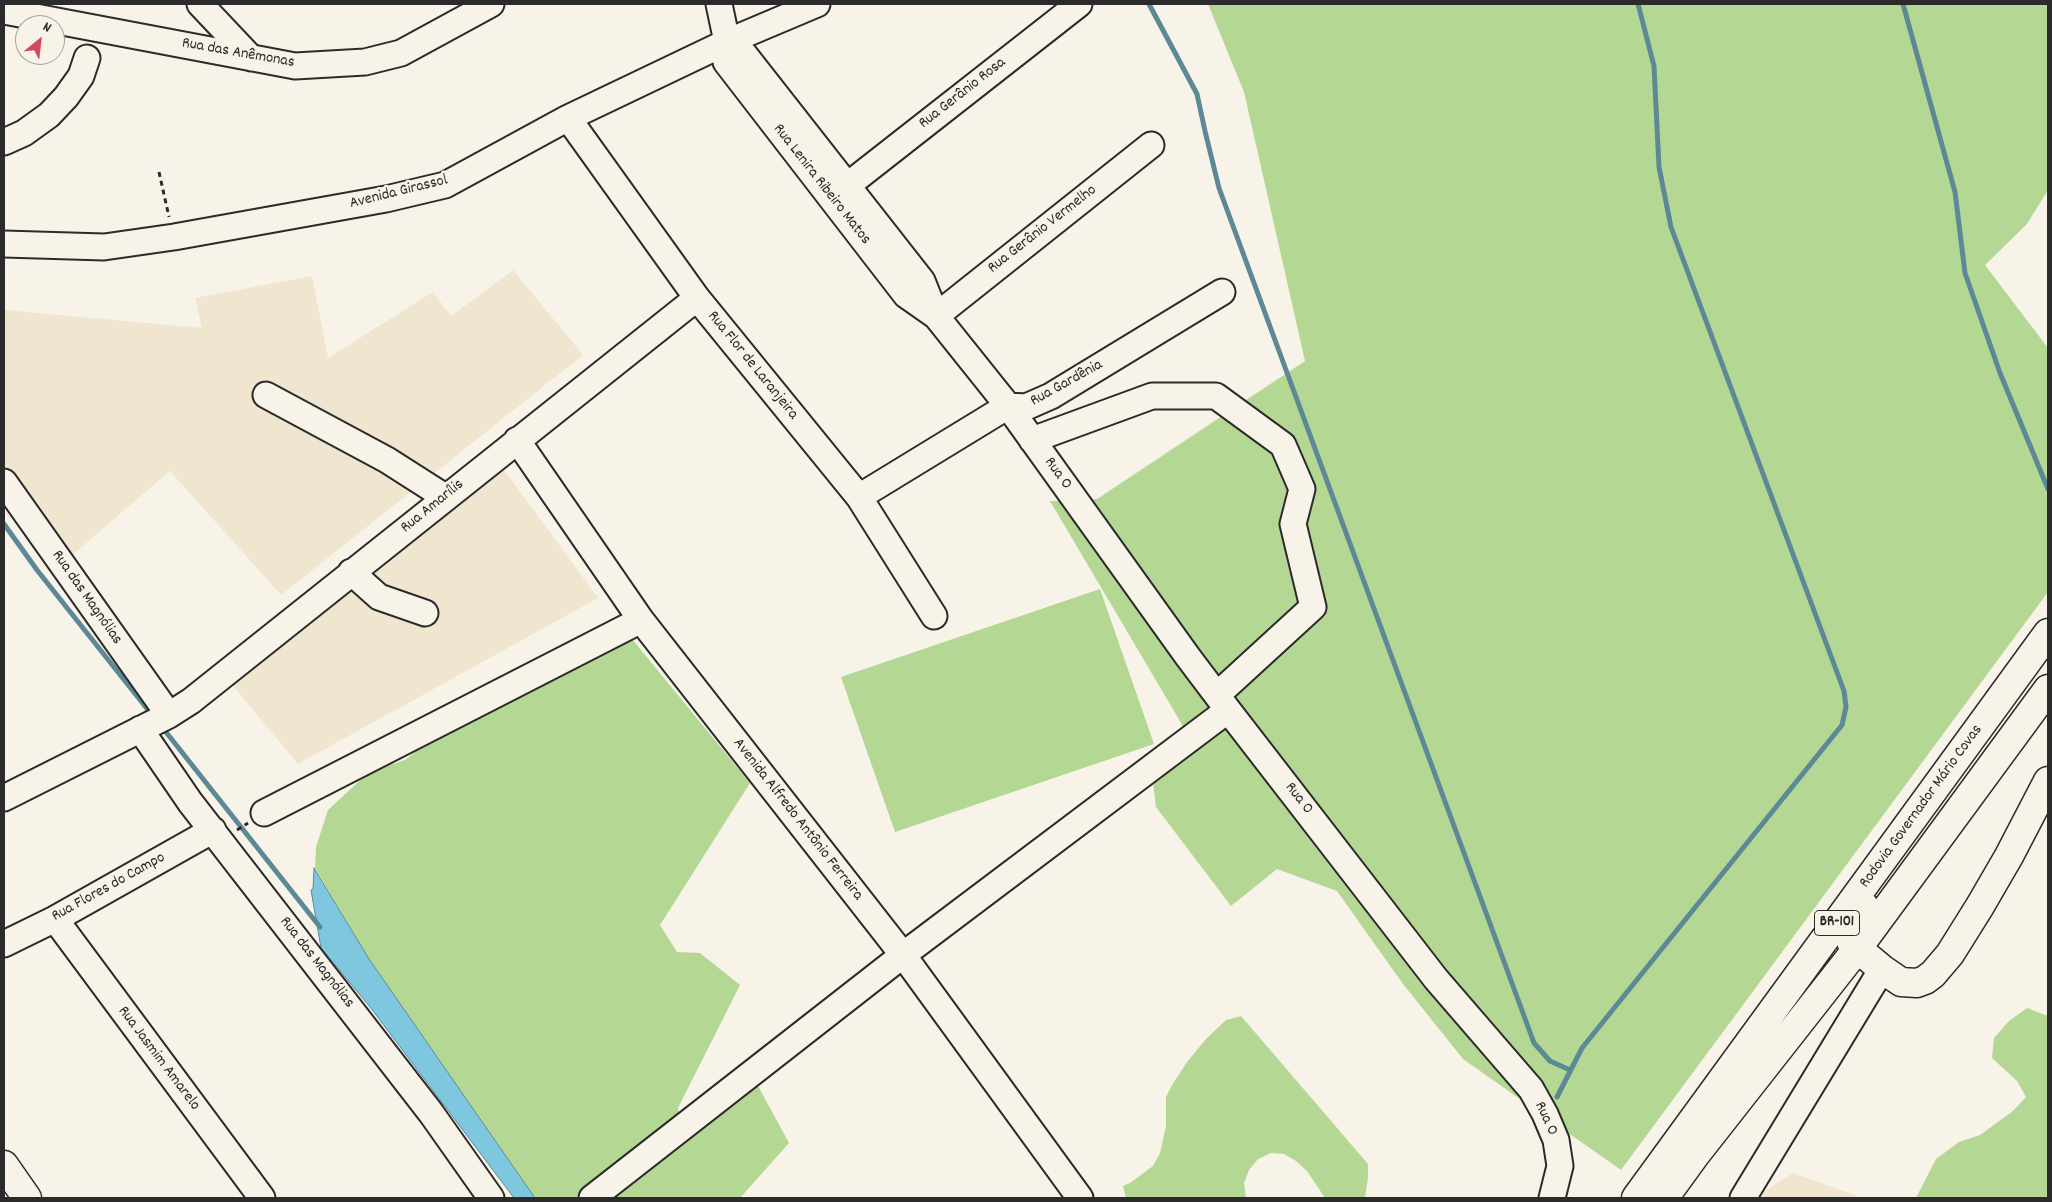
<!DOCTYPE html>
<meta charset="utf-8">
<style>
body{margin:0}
#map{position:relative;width:2052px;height:1202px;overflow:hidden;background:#f7f3e8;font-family:Dekko,sans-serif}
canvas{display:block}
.frame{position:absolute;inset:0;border:5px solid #2b2b2b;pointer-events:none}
.north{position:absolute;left:15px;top:15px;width:50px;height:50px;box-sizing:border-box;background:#f7f3e8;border:1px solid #a5a39c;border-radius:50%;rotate:29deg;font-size:14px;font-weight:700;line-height:20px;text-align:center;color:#2b2b2b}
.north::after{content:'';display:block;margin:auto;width:18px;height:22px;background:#d1495b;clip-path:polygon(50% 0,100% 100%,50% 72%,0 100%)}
</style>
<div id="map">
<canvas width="2052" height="1202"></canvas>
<div class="frame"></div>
<div class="north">N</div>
</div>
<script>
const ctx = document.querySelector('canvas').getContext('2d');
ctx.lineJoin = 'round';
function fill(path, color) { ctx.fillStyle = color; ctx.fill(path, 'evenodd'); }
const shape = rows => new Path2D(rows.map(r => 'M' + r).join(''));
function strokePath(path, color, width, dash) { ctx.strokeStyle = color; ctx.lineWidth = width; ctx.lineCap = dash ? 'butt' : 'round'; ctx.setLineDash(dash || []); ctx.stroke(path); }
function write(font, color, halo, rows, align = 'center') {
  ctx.font = font + ' Dekko,sans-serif'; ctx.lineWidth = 5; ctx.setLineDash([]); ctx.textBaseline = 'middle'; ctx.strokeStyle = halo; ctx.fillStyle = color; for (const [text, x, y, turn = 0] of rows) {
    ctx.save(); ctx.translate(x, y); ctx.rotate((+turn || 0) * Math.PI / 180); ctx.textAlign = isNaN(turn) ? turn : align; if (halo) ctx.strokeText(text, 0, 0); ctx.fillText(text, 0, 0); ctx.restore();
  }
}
const built = shape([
 [513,270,583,355,281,595,170,471,70,557,4,464,4,310,202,328,195,298,312,276,328,358,433,292,451,316],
 [502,467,598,598,298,764,228,680],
 [1793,1173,1863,1198,1753,1198]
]);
const green = shape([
 [1208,4,2048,4,2048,190,2027,224,1985,265,2048,348,2048,592,1621,1170,1463,1059,1403,984,1337,891,1277,869,1231,906,1156,807,1150,758,1187,733,1050,501,1097,499,1305,361,1244,92],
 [1100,589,1154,744,895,832,841,677],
 [628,634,750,783,660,925,677,952,700,953,740,985,678,1108,681,1128,751,1073,789,1143,740,1198,535,1198,369,959,315,868,316,847,328,810,369,772,405,760,450,724],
 [2027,1008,2048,1016,2048,1198,1916,1198,1936,1159,1959,1142,1980,1135,2013,1111,2026,1097,2017,1081,1992,1058,1994,1038,2009,1021],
 [1241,1016,1368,1164,1368,1178,1365,1198,1325,1198,1307,1171,1296,1161,1284,1154,1271,1153,1258,1159,1249,1170,1244,1183,1246,1198,1126,1198,1123,1186,1130,1183,1153,1166,1160,1153,1166,1126,1166,1097,1172,1085,1187,1062,1206,1039,1226,1020]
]);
const water = shape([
 [314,868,369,959,535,1198,514,1198,370,1007,321,948,311,890,313,889,314,868]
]);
const stream = shape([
 [1149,4,1197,94,1205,131,1219,188,1534,1043,1550,1061,1570,1070],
 [1903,4,1955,192,1965,273,2000,373,2048,489],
 [4,524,37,570,152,715],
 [162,727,320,927],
 [1557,1097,1582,1048,1842,725,1846,707,1844,691,1671,227,1659,167,1654,66,1638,4]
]);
const path = shape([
 [159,172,169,217],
 [237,830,248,823]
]);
const minor = shape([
 [200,4,251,58],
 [719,4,727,42,726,62,906,295,936,316,1008,406,1188,657,1228,710,1436,979,1531,1089,1545,1114,1556,1140,1560,1166,1552,1198],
 [4,11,295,66,365,62,401,53,491,4],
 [727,42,744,54,922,281,936,316],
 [568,118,697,298,859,497,934,616],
 [4,142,24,133,49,115,66,97,81,76,87,58],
 [848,185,1079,4],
 [4,244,104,247,174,237,386,199,445,185,568,118,727,42,817,4],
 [936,316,1151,145],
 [266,395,387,460,445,497],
 [517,440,641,620,903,955,1080,1198],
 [1032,440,1152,396,1216,396,1283,445,1302,489,1293,524,1313,607,1217,695],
 [4,482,169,715],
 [859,497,1008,406,1026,407,1051,396,1222,292],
 [351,572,379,597,425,613],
 [140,729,190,802,431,1113,491,1198],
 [4,798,169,715,191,701,697,298],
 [264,813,641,620],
 [55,919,262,1198],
 [4,944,55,919,213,830],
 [592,1198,903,955,1228,710],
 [1743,1198,1882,969]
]);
const major = shape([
 [4,1165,27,1198]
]);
const highway = shape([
 [1864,906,1850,924,1848,932,1852,944,1882,969,1901,982,1917,983,1925,980,1933,974,1950,954,1980,906,2009,856,2048,781],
 [1636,1198,2048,633],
 [1664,1198,1696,1154,1857,949,2048,689]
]);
const shields = [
 [1837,923,45]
];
const shieldNames = [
 ["BR-101",1837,923]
];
const streetNames = [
 ["Rua das Anêmonas",238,54,10],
 ["Rua Gerânio Rosa",963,94,-38],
 ["Rua Lenira Ribeiro Matos",821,185,52],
 ["Avenida Girassol",399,193,-14],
 ["Rua Gerânio Vermelho",1043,230,-38],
 ["Rua Flor de Laranjeira",752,366,51],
 ["Rua Gardênia",1067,384,-29],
 ["Rua O",1057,474,54],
 ["Rua Amarílis",433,507,-39],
 ["Rua das Magnólias",86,598,55],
 ["Rua O",1298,799,52],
 ["Rodovia Governador Mário Covas",1922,807,-54],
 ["Avenida Alfredo Antônio Ferreira",797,820,52],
 ["Rua Flores do Campo",109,888,-29],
 ["Rua das Magnólias",316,963,52],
 ["Rua Jasmim Amarelo",158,1059,53],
 ["Rua O",1545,1119,65]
];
fill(built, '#f0e6cf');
fill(green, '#b4d893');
fill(water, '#7ec7de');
strokePath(water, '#5d8996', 1);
strokePath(stream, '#5d8996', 5);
strokePath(minor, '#2b2b2b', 29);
strokePath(major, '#2b2b2b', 31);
strokePath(highway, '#2b2b2b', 31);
strokePath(path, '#2b2b2b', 3, [5, 4]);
strokePath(minor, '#f7f3e8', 25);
strokePath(major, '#f7f3e8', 28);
strokePath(highway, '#f7f3e8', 28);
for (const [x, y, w] of shields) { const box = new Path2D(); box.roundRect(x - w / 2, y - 12.5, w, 25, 4); ctx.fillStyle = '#f7f3e8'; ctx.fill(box); strokePath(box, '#2b2b2b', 1); }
write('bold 15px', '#2b2b2b', null, shieldNames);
write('16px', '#2b2b2b', '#f7f3e8', streetNames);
</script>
